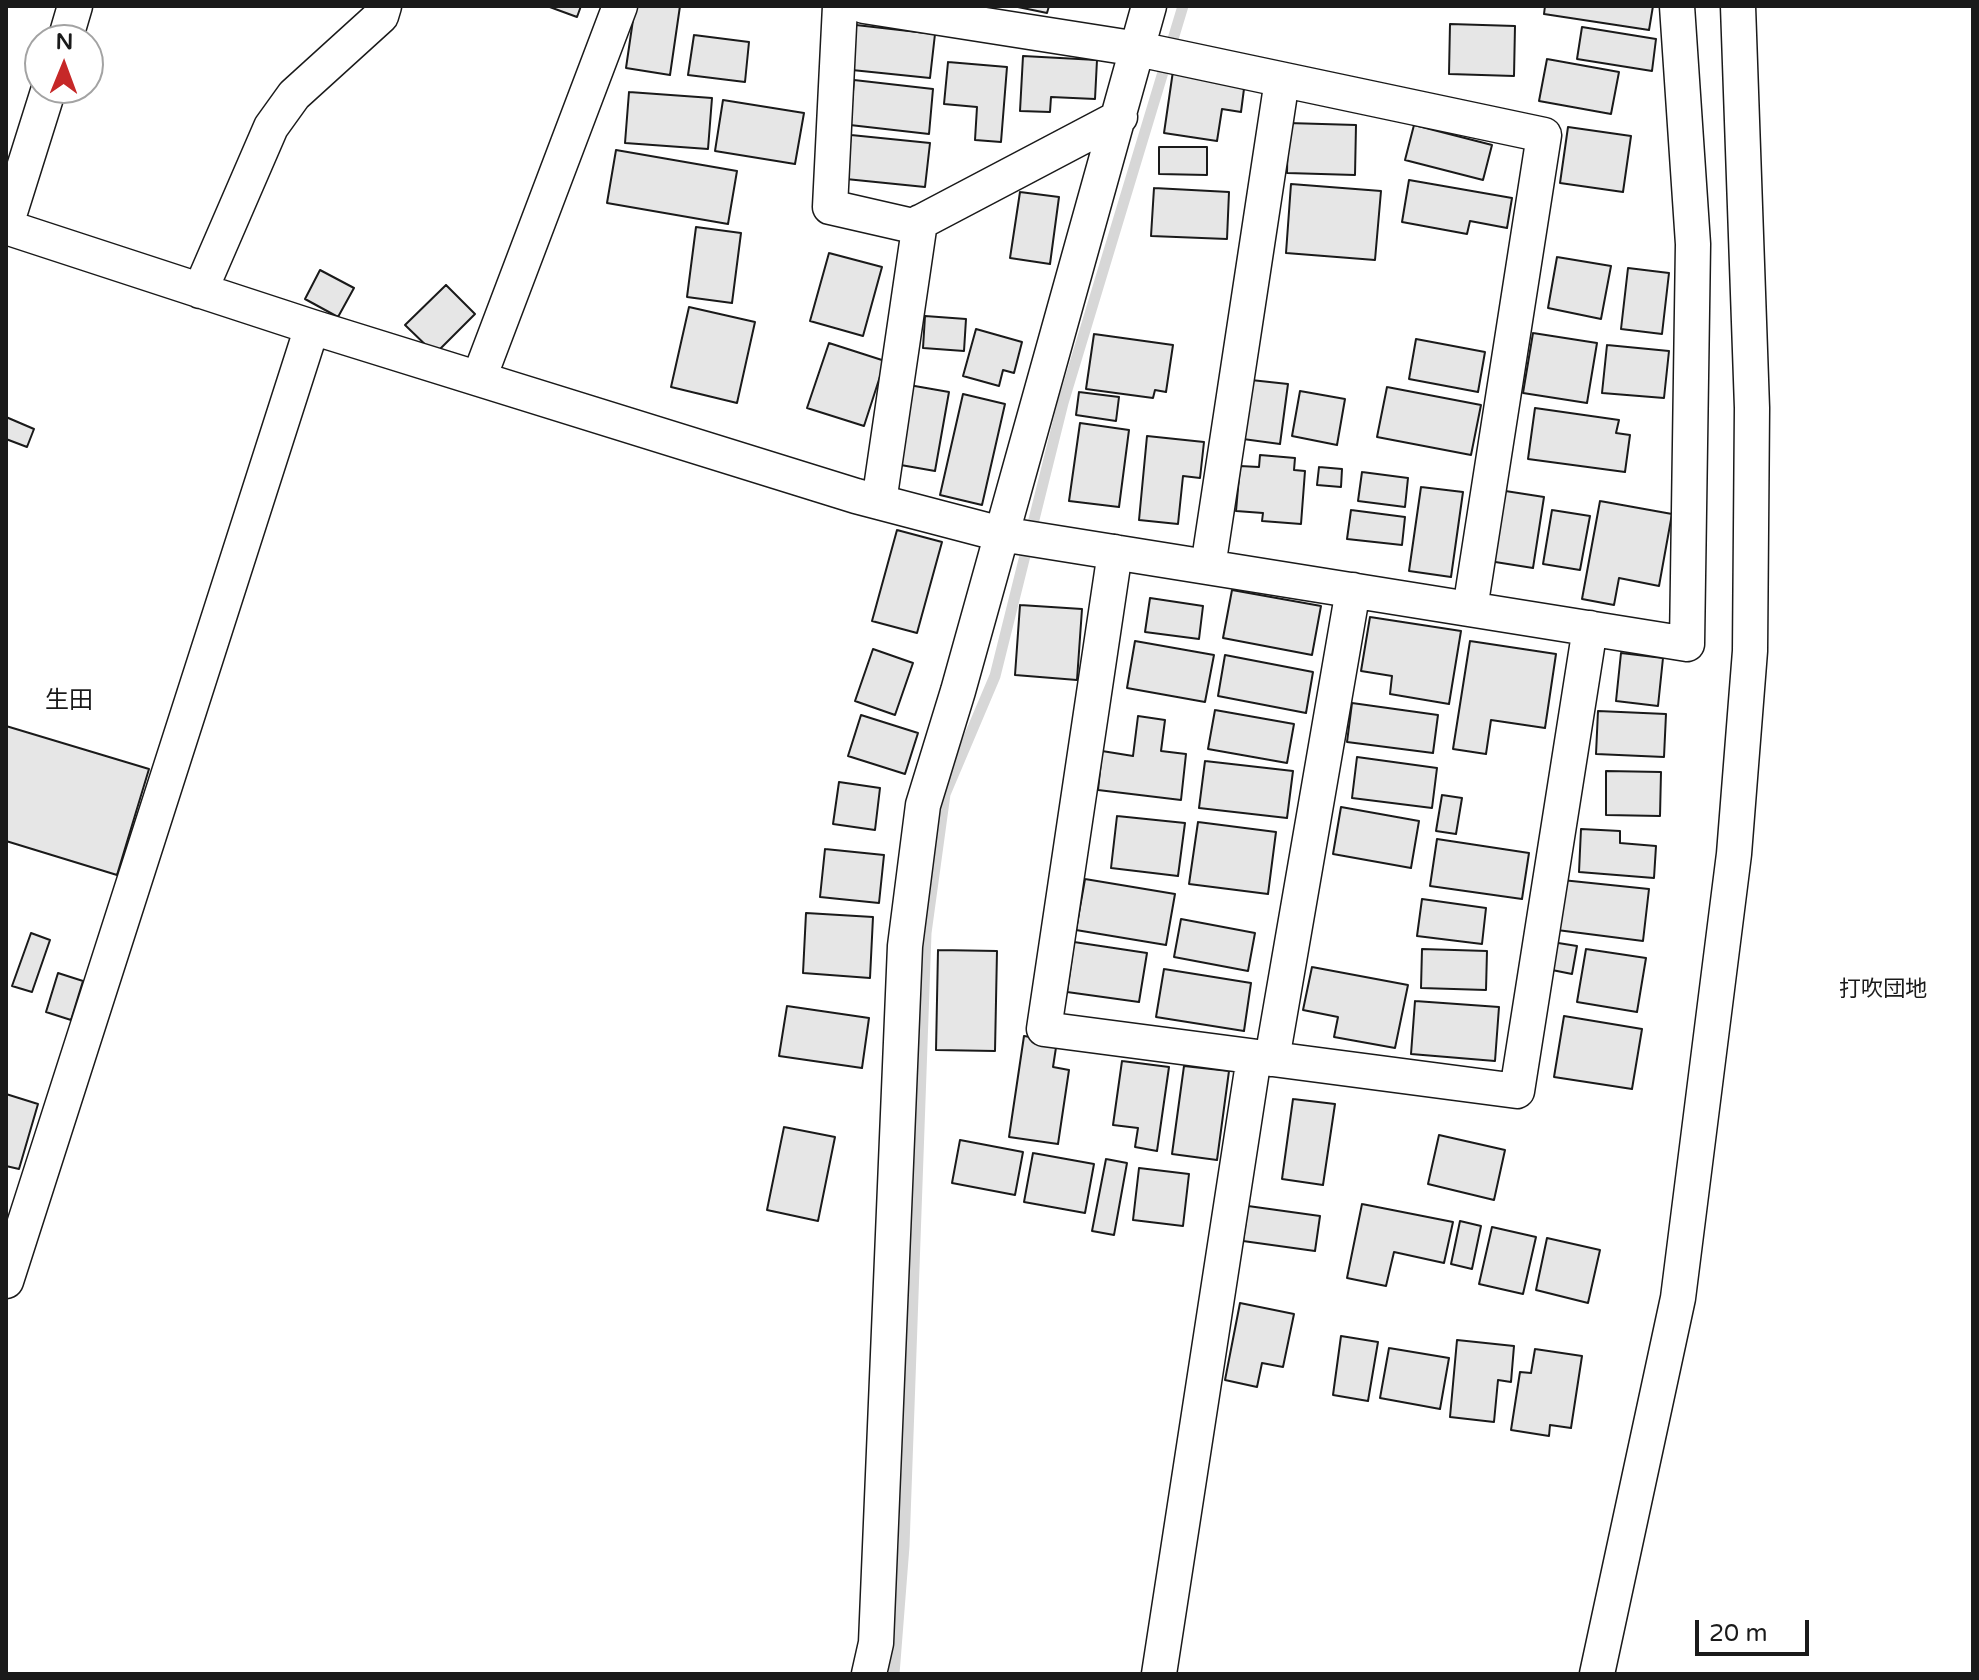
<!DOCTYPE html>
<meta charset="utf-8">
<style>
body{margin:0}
#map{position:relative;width:1979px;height:1680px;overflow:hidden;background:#fff;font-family:"Varela Round",sans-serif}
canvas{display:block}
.frame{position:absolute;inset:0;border:8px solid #1a1a1a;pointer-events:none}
.north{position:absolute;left:24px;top:24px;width:80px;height:80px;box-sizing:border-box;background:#fff;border:2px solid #a3a3a3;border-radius:50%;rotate:1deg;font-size:22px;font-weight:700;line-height:32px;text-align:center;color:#1a1a1a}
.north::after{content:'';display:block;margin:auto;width:28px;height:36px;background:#c62828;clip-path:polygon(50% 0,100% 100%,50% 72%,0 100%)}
.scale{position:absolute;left:1695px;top:1620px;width:114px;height:36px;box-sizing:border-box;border:4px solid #1a1a1a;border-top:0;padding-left:10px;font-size:24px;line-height:28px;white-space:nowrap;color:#1a1a1a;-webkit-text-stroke:6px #fff;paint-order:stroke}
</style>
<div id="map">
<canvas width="1979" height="1680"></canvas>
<div class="frame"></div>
<div class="north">N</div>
<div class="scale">20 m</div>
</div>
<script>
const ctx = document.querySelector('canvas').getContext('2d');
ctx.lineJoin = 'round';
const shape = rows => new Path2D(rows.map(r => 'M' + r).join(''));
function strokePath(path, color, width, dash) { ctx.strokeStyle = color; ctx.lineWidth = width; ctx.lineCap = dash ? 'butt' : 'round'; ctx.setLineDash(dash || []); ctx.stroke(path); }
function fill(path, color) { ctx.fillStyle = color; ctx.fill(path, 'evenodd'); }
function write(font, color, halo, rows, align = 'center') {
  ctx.font = font + ' "Varela Round","Noto Sans JP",sans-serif'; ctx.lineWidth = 6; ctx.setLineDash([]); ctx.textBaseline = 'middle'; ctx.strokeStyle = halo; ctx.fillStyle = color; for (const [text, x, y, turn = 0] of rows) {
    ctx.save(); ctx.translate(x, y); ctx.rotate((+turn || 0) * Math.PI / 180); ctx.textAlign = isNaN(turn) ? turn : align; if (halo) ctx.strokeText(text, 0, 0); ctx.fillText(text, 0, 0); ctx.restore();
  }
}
const stream = shape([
 [894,1674,904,1546,926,933,945,794,995,676,1063,403,1183,6]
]);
const building = shape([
 [547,6,581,6,577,17,547,6],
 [635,6,680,6,670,75,626,68,635,6],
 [1013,6,1049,6,1047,13,1013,6],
 [1545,6,1653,6,1649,30,1544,14,1545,6],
 [1450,24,1515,26,1514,76,1449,74,1450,24],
 [856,25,935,34,930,78,852,70,856,25],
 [1582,27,1656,39,1652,71,1577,59,1582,27],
 [694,35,749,42,745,82,688,75,694,35],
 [1023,56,1097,60,1095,99,1051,97,1050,112,1020,111,1023,56],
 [1547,59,1619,72,1611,114,1539,101,1547,59],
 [948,62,1007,67,1001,142,975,140,977,107,944,104,948,62],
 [1173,71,1245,81,1241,112,1222,109,1217,141,1164,133,1173,71],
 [854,80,933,89,929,134,850,125,854,80],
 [629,92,712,98,708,149,625,143,629,92],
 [723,100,804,113,795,164,715,151,723,100],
 [1288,123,1356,125,1355,175,1287,173,1288,123],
 [1414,125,1492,145,1483,180,1405,160,1414,125],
 [1568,127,1631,136,1623,192,1560,183,1568,127],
 [851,135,930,143,925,187,846,179,851,135],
 [1159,147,1207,147,1207,175,1159,174,1159,147],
 [616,150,737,171,728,224,607,203,616,150],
 [1409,180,1512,198,1507,228,1470,221,1467,234,1402,222,1409,180],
 [1291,184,1381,191,1375,260,1286,253,1291,184],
 [1154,188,1229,192,1227,239,1151,236,1154,188],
 [1020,192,1059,197,1050,264,1010,258,1020,192],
 [696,227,741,233,732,303,687,297,696,227],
 [829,253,882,267,863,336,810,321,829,253],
 [1557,257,1611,266,1601,319,1548,308,1557,257],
 [1628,268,1669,273,1662,334,1621,329,1628,268],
 [320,270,354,288,338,317,305,299,320,270],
 [446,285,475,314,435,354,405,325,446,285],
 [689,307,755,322,737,403,671,387,689,307],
 [925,316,966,319,964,351,923,348,925,316],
 [976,329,1022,342,1014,373,1003,370,999,386,963,376,976,329],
 [1533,333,1597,343,1587,403,1523,393,1533,333],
 [1094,334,1173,345,1166,392,1155,390,1153,398,1086,389,1094,334],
 [1416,339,1485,352,1478,392,1409,379,1416,339],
 [829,343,885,361,864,426,807,408,829,343],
 [1607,345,1669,351,1664,398,1602,393,1607,345],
 [1251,380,1288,384,1280,444,1243,439,1251,380],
 [909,385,949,392,935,471,895,464,909,385],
 [1387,387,1481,405,1471,455,1377,437,1387,387],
 [1300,391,1345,399,1337,445,1292,436,1300,391],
 [1079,392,1119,397,1116,421,1076,415,1079,392],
 [963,394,1005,404,982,505,940,495,963,394],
 [1535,408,1619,420,1616,433,1630,435,1625,472,1528,459,1535,408],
 [6,417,34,429,27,447,6,439,6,417],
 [1080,423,1129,430,1119,507,1069,501,1080,423],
 [1147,436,1204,442,1200,478,1183,476,1178,524,1139,520,1147,436],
 [1260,455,1295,458,1294,470,1305,471,1301,524,1262,521,1263,513,1236,511,1240,466,1259,467,1260,455],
 [1319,467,1342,469,1341,487,1317,485,1319,467],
 [1362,472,1408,478,1405,507,1358,501,1362,472],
 [1421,487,1463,492,1451,577,1409,571,1421,487],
 [1499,490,1544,497,1533,568,1489,561,1499,490],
 [1600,501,1672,514,1659,586,1619,578,1614,605,1582,599,1600,501],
 [1351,510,1405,517,1402,545,1347,539,1351,510],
 [1552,510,1590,516,1580,570,1543,564,1552,510],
 [897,530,942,542,917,633,872,621,897,530],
 [1232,590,1321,606,1312,655,1223,638,1232,590],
 [1150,598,1203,606,1199,639,1145,632,1150,598],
 [1020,605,1082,609,1077,680,1015,675,1020,605],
 [1370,617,1461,631,1449,704,1390,694,1392,676,1361,671,1370,617],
 [1135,641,1214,655,1205,702,1127,688,1135,641],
 [1470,641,1556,654,1545,728,1491,720,1486,754,1453,749,1470,641],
 [873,649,913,663,895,715,855,701,873,649],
 [1621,653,1663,658,1658,706,1616,701,1621,653],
 [1225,655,1313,672,1306,713,1218,696,1225,655],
 [1352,703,1438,715,1433,753,1347,742,1352,703],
 [1215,710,1294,724,1287,763,1208,749,1215,710],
 [1598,711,1666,714,1664,757,1596,754,1598,711],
 [861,715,918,733,905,774,848,756,861,715],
 [1138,716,1165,720,1161,751,1186,754,1181,800,1098,790,1102,751,1133,756,1138,716],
 [6,726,149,769,117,875,6,841,6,726],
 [1357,757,1437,768,1432,808,1352,798,1357,757],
 [1205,761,1293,771,1287,818,1199,808,1205,761],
 [1606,771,1661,772,1660,816,1606,815,1606,771],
 [839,782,880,788,875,830,833,824,839,782],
 [1442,795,1462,798,1456,834,1436,831,1442,795],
 [1341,807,1419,821,1411,868,1333,854,1341,807],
 [1117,816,1185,823,1178,876,1111,868,1117,816],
 [1198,822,1276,832,1268,894,1189,884,1198,822],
 [1581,829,1620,831,1620,843,1656,846,1654,878,1579,872,1581,829],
 [1437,839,1529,853,1522,899,1430,886,1437,839],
 [825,849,884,855,879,903,820,897,825,849],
 [1085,879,1175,894,1166,945,1076,930,1085,879],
 [1562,880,1649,889,1643,941,1557,930,1562,880],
 [1422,899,1486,908,1482,944,1417,936,1422,899],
 [806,913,873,917,870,978,803,973,806,913],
 [1181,919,1255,933,1248,971,1174,957,1181,919],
 [31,933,50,940,32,992,12,986,31,933],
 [1074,942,1147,953,1139,1002,1067,992,1074,942],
 [1552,942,1577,946,1572,974,1547,969,1552,942],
 [1422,949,1487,951,1486,990,1421,988,1422,949],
 [1586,949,1646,958,1637,1012,1577,1002,1586,949],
 [938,950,997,951,995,1051,936,1050,938,950],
 [1312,967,1408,985,1395,1048,1334,1037,1338,1017,1303,1010,1312,967],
 [1164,969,1251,983,1244,1031,1156,1017,1164,969],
 [58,973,83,981,71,1020,46,1012,58,973],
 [1415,1001,1499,1007,1495,1061,1411,1054,1415,1001],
 [787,1006,869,1018,862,1068,779,1056,787,1006],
 [1564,1016,1642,1029,1632,1089,1554,1077,1564,1016],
 [1024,1036,1057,1041,1053,1067,1069,1070,1058,1144,1009,1137,1024,1036],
 [1122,1061,1169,1067,1157,1151,1135,1147,1138,1128,1113,1125,1122,1061],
 [1184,1066,1229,1071,1217,1160,1172,1154,1184,1066],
 [6,1094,38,1104,19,1169,6,1166,6,1094],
 [1293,1099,1335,1104,1323,1185,1282,1179,1293,1099],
 [784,1127,835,1137,818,1221,767,1210,784,1127],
 [1439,1135,1505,1150,1494,1200,1428,1184,1439,1135],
 [960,1140,1023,1152,1015,1195,952,1183,960,1140],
 [1033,1153,1094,1164,1085,1213,1024,1202,1033,1153],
 [1106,1159,1127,1163,1114,1235,1092,1231,1106,1159],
 [1139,1168,1189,1174,1183,1226,1133,1220,1139,1168],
 [1362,1204,1453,1222,1444,1263,1394,1252,1386,1286,1347,1278,1362,1204],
 [1248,1206,1320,1216,1315,1251,1243,1241,1248,1206],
 [1460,1221,1481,1226,1472,1269,1451,1264,1460,1221],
 [1492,1227,1536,1237,1523,1294,1479,1284,1492,1227],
 [1547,1238,1600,1250,1588,1303,1536,1290,1547,1238],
 [1240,1303,1294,1314,1283,1367,1262,1363,1257,1387,1225,1380,1240,1303],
 [1341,1336,1378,1342,1368,1401,1333,1395,1341,1336],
 [1457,1340,1514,1346,1511,1382,1498,1380,1494,1422,1450,1417,1457,1340],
 [1389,1348,1449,1358,1440,1409,1380,1398,1389,1348],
 [1535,1349,1582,1356,1571,1428,1550,1425,1549,1436,1511,1430,1520,1372,1531,1373,1535,1349]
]);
const minor = shape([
 [840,6,830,207,913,226,1120,117],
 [864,6,1138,49,1544,135,1470,609],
 [65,40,75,6],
 [6,225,49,88],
 [6,227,312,327,856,496,1001,534,1687,644,1693,244,1677,6],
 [200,291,271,127,294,95,381,16,384,6],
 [479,378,620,6],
 [879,502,920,222],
 [1115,552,1044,1029,1517,1091,1590,628],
 [1208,567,1282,80],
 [1272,1059,1353,590],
 [6,1281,312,327],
 [869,1674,876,1643,905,946,923,805,958,691,1149,6],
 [1159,1674,1254,1057],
 [1597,1674,1678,1298,1734,854,1750,651,1752,408,1738,6]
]);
const neighbourhoodNames = [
 ["打吹団地",1883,990]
];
const quarterNames = [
 ["生田",69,702]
];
strokePath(stream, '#d7d7d7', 11);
fill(building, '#e6e6e6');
strokePath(building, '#1a1a1a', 2);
strokePath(minor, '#1a1a1a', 37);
strokePath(minor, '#fff', 34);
write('22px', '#1a1a1a', '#fff', neighbourhoodNames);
write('24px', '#1a1a1a', '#fff', quarterNames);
</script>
